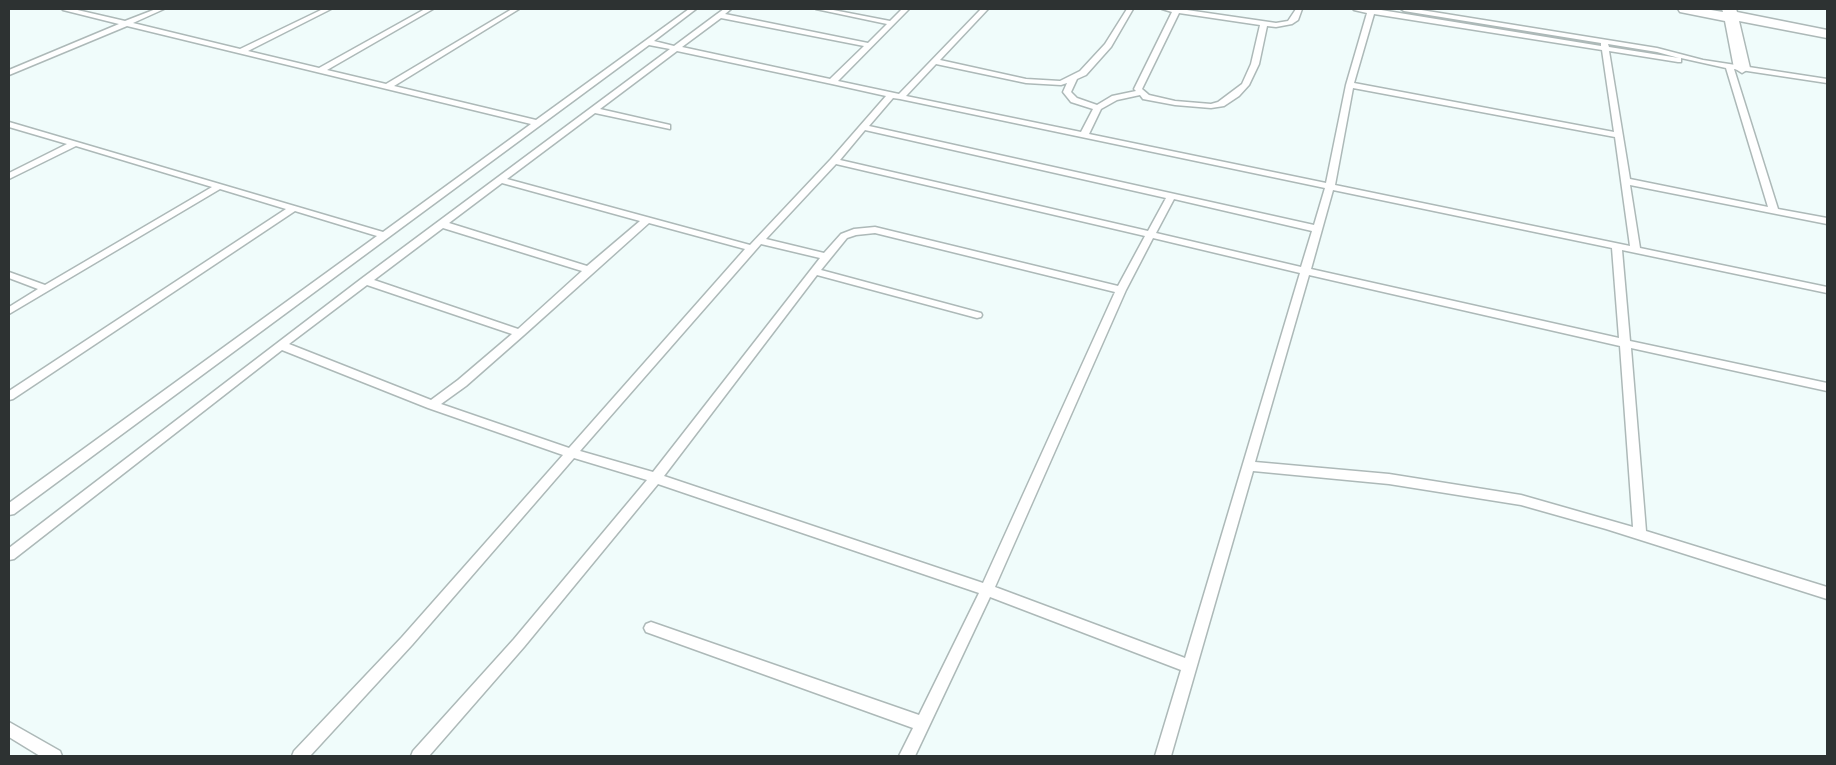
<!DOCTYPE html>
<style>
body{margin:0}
#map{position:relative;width:1836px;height:765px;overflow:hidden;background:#f0fcfb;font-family:"Asap Condensed",sans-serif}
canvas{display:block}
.frame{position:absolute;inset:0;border:10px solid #2d3232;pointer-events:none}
</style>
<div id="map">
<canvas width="1836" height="765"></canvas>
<div class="frame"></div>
</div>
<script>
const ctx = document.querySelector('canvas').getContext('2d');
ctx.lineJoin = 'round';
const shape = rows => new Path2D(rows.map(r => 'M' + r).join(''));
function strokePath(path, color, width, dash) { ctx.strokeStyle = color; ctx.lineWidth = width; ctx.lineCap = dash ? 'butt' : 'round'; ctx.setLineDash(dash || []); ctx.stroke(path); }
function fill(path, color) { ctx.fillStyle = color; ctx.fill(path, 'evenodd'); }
const service = shape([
 [62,9,73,9,125,21,156,9,164,9,133,23,240,49,323,9,331,9,248,51,319,68,425,9,433,9,327,70,386,84,512,9,519,9,394,86,536,120,689,9,696,9,654,41,674,46,717,14,724,9,731,9,725,14,868,43,887,24,816,9,828,9,890,21,902,9,909,9,838,81,899,94,981,9,988,9,940,60,1026,79,1060,81,1080,71,1105,44,1127,9,1133,9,1111,47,1086,75,1077,79,1071,92,1077,98,1097,105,1112,96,1136,91,1134,89,1172,12,1162,9,1180,9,1276,23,1288,21,1296,9,1302,9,1298,20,1292,24,1276,27,1267,26,1259,64,1249,85,1239,96,1224,106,1211,108,1175,105,1143,99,1140,95,1117,100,1101,109,1089,134,1326,183,1346,85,1367,13,1354,10,1353,9,1375,9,1601,46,1601,43,1404,11,1401,9,1415,9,1657,48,1703,60,1827,79,1827,83,1734,69,1778,209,1827,218,1827,224,1630,185,1640,248,1827,287,1827,293,1622,250,1630,341,1827,383,1827,391,1631,348,1646,531,1827,587,1827,599,1606,529,1521,505,1389,484,1253,471,1171,756,1155,756,1181,670,990,597,915,756,899,756,913,728,646,632,644,628,646,624,651,622,919,715,979,593,658,484,524,647,429,756,411,756,413,751,514,639,647,480,574,458,412,645,310,756,292,756,294,751,402,637,563,455,428,408,282,350,14,559,9,560,9,548,361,279,670,49,649,45,14,514,9,515,9,503,377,236,295,211,13,399,9,400,9,391,286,209,220,189,9,314,9,307,38,289,9,278,9,272,45,285,212,187,76,146,9,179,9,173,67,144,9,127,9,122,383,232,531,124,127,26,9,75,9,70,119,24,63,10,62,9],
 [1179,13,1260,25,1251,64,1242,84,1218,102,1211,104,1175,101,1149,95,1142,89,1179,13],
 [1374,14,1602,50,1614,132,1354,83,1374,14],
 [721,18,864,46,830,79,682,47,721,18],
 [1608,44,1657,52,1679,58,1609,47,1608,44],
 [677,51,832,84,886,96,831,159,750,245,507,179,595,113,670,129,670,125,600,109,677,51],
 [1609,51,1678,62,1681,62,1681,58,1726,68,1768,207,1630,179,1609,51],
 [936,64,1026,83,1061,85,1067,83,1063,92,1071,102,1093,109,1081,132,906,96,936,64],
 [1353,88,1615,137,1630,246,1335,185,1353,88],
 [893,98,900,99,1325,188,1314,225,869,126,893,98],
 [865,130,1166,198,1148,231,840,160,865,130],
 [836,164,1145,236,1118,286,875,227,854,229,841,234,824,253,766,239,836,164],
 [502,183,640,221,587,266,449,223,502,183],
 [1333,190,1612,248,1619,338,1311,269,1333,190],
 [1174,199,1312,231,1301,267,1156,233,1174,199],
 [649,223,745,249,569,448,441,404,466,386,524,335,649,223],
 [443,228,582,271,518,329,374,280,443,228],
 [875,233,1115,292,983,583,664,476,817,275,977,318,981,317,982,315,981,313,821,270,847,238,856,235,875,233],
 [1153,238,1300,273,1185,658,995,587,1126,290,1153,238],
 [761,244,820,258,653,472,580,451,761,244],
 [1309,275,1620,346,1633,527,1521,495,1389,474,1255,462,1309,275],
 [367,285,512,334,458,380,431,400,289,344,367,285],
 [9,722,60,751,62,756,40,756,9,737,9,722]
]);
const minor = shape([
 [1678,9,1705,9,1723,12,1722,9,1736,9,1737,12,1827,30,1827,38,1739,21,1750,68,1742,73,1734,68,1725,21,1680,12,1678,9]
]);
strokePath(service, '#adb9b8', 3);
strokePath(minor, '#adb9b8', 3);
fill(service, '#fff');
fill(minor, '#fff');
</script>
